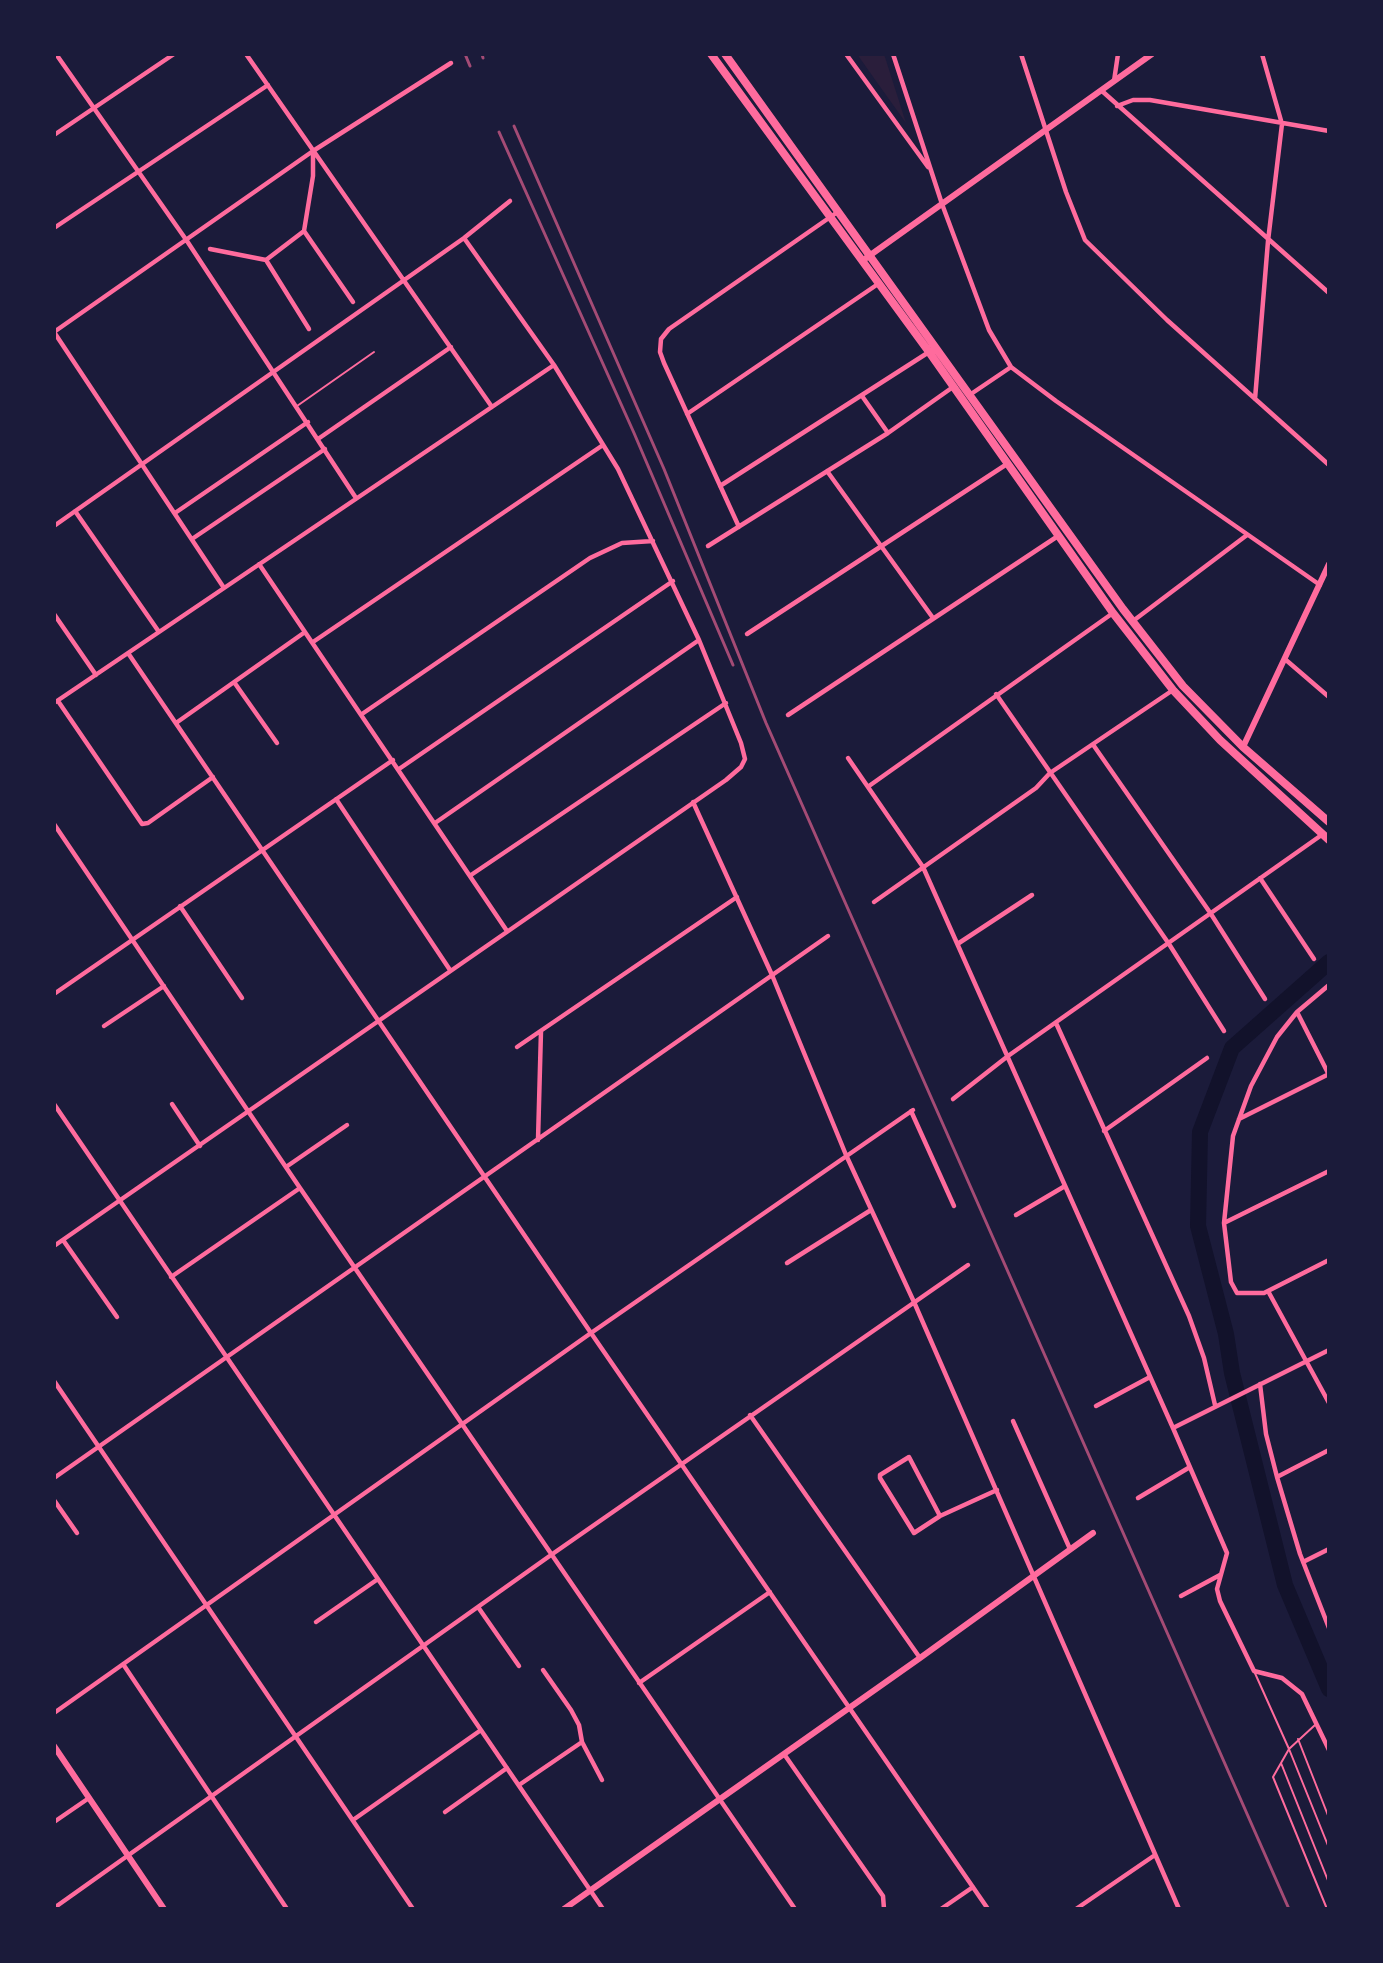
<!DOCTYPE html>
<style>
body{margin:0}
#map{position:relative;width:1383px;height:1963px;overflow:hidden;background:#1b1b3a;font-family:Rubik,sans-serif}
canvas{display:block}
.frame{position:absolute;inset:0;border:56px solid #1b1b3a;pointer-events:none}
</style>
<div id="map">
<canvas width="1383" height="1963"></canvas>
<div class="frame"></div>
</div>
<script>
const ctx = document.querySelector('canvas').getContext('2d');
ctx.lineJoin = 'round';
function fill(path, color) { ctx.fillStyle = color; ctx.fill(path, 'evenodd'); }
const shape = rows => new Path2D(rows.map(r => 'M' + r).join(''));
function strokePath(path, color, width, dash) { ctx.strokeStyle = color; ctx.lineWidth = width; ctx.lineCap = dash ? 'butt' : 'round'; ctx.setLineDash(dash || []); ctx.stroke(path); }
const green = shape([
 [857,54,884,54,906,123,876,81]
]);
const river = shape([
 [1329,962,1232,1048,1200,1132,1198,1226,1226,1334,1232,1373,1285,1585,1329,1689]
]);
const service = shape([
 [297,406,374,352],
 [1254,1671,1289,1749,1329,1848],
 [1315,1725,1289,1749,1273,1777,1327,1909],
 [1298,1739,1329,1818],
 [1281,1763,1329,1883]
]);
const minor = shape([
 [56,54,187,241,356,498],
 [246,54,492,407],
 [846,54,928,167],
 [893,54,942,204,989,330,1011,367,1056,401,1320,585],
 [1021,54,1066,192,1085,240,1167,320,1329,465],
 [1114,81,1118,54],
 [1102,91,1329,293],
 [1117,106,1133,100,1150,100,1329,131],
 [54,135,174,54],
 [313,151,313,176,304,231,353,302],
 [54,228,268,85],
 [304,231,266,260,309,329],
 [210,249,266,260],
 [54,332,313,151,451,63],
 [54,332,224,588],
 [971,394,1011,367],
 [862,396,888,433],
 [1255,399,1268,241,1282,124,1262,54],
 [687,414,878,284],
 [318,439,451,347],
 [827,471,933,618],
 [720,486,929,352],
 [75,511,159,632],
 [175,513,308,422],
 [54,526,464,238,510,201],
 [739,527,664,363,660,352,661,339,669,329,839,211],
 [192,539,325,449],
 [708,546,888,433,953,387],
 [259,564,507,931],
 [54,614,96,675],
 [1133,621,1247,535],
 [747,634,1007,464],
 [313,642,603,445],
 [128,653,591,1333,988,1909],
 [1286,660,1329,697],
 [234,682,277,743],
 [996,694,1169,944,1224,1031],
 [58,701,142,824,148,823,213,777],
 [54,703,554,365],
 [362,714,590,558,622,543,653,541],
 [788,715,1058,536],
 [176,723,305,632],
 [1094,746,1211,914,1265,999],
 [848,758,923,867,1173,1428,1227,1553,1217,1589,1220,1601,1254,1671,1282,1678,1302,1694,1329,1750],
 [399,769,673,581],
 [869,786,1113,613],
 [336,799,450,970],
 [693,802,772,975,846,1155,914,1302,1179,1909],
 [435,823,699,640],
 [54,824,300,1188,795,1909],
 [471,875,726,703],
 [1260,878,1314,959],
 [874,902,1036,788,1050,773,1173,690],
 [180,906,242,998],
 [959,943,1032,895],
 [1329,985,1297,1012,1277,1037,1251,1086,1233,1136,1224,1223,1231,1282,1237,1293,1264,1293,1329,1260],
 [54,994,393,760],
 [1297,1012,1329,1075],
 [1056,1023,1189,1316,1204,1358,1215,1405],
 [104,1026,164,986],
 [517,1047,737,897],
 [953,1099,1008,1056,1323,834],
 [54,1104,603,1909],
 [172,1104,200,1146],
 [911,1111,954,1206],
 [1239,1119,1329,1074],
 [1104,1131,1207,1058],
 [538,1140,541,1031],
 [286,1167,347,1125],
 [1016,1215,1065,1186],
 [1224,1223,1329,1171],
 [63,1240,117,1317],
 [54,1246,726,780,741,767,745,759,741,743,699,640,618,469,554,365,464,238],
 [787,1263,871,1210],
 [171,1277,300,1188],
 [1268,1291,1329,1403],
 [54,1381,413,1909],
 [1260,1384,1266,1434,1277,1477,1300,1554,1329,1628],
 [1096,1406,1150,1377],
 [750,1415,920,1658],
 [1013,1421,1070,1549],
 [1173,1428,1329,1350],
 [1277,1477,1329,1450],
 [54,1478,828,936],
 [1138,1498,1190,1467],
 [54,1500,77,1533],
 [940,1516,909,1457,880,1475,880,1478,914,1533,940,1516,997,1490],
 [1303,1562,1329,1549],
 [1181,1596,1220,1575],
 [478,1607,519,1666],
 [316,1622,378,1579],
 [123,1664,287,1909],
 [639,1683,770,1592],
 [54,1713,591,1333,913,1110],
 [582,1742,602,1780],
 [784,1754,883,1896,884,1909],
 [519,1785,582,1742,579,1725,571,1710,543,1670],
 [445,1812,507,1768],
 [353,1820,481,1730],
 [54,1822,89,1798],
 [54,1908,551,1555,968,1265],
 [941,1909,973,1887],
 [1076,1909,1155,1855]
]);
const tertiary = shape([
 [862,261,1152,54],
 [1243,747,1329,564],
 [54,1746,164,1909],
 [564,1909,920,1658,1093,1533]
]);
const primary = shape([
 [711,54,929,352,1113,613,1173,690,1220,740,1329,840],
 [725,54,1123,609,1183,686,1243,747,1329,822]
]);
const rail = shape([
 [465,54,470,66],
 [482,54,483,58],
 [514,126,664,469,766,723,1289,1909],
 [499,132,634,433,733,665]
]);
fill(green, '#2a1e3b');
strokePath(river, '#12122b', 16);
strokePath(service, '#ff6b9d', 2);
strokePath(minor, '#ff6b9d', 4.5);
strokePath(tertiary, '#ff6b9d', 6);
strokePath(primary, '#ff6b9d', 8);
strokePath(rail, '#a44b75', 3);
</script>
